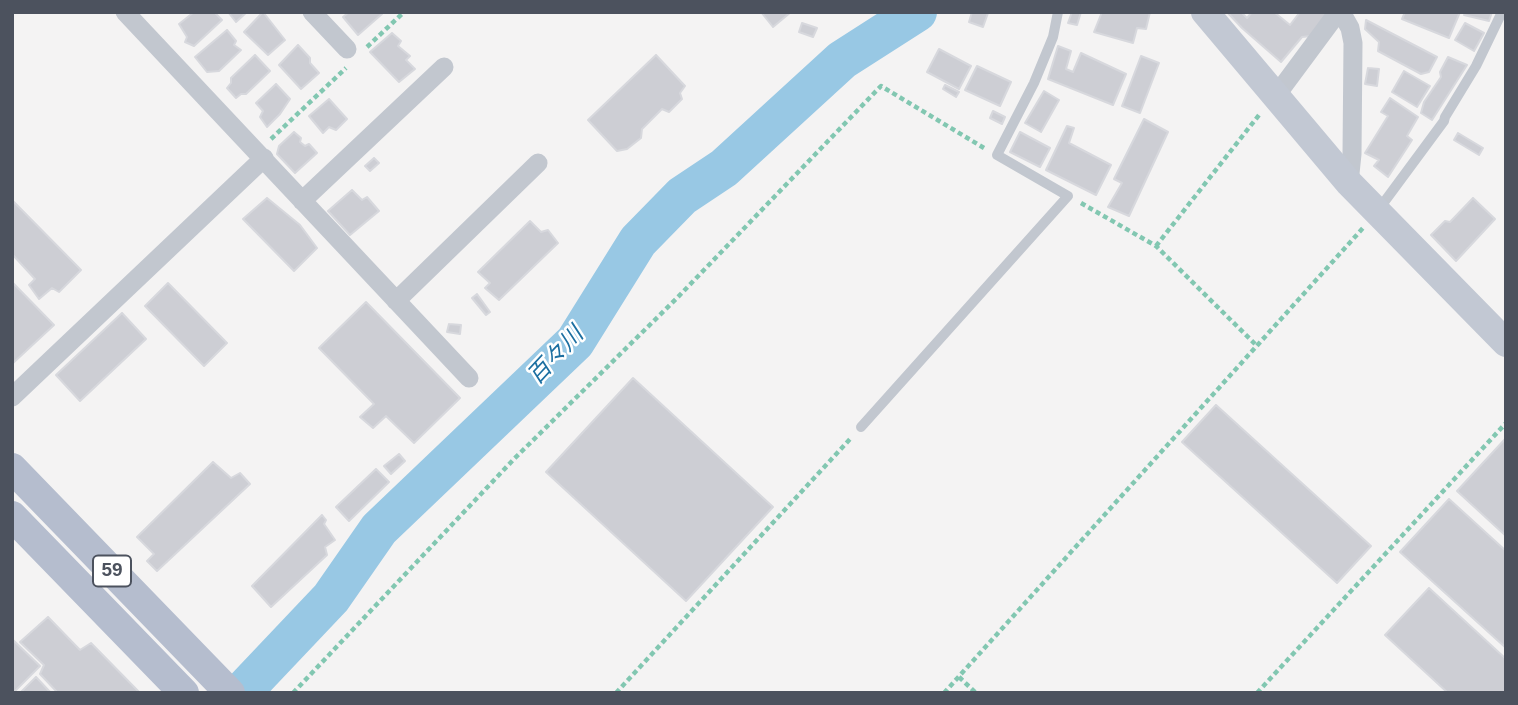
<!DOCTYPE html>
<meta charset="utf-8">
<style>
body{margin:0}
#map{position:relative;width:1518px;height:705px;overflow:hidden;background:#f4f3f3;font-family:Helvetica,sans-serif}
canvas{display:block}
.frame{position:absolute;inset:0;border:14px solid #4c525e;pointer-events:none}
</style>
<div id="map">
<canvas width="1518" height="705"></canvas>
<div class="frame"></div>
</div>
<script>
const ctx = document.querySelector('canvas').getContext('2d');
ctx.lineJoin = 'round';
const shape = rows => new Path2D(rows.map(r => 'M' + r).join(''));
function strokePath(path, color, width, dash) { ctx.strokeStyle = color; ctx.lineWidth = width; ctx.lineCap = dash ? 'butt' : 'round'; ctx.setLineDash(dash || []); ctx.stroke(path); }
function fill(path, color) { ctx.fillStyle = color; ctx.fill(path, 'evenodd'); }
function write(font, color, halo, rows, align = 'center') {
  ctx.font = font + ' Helvetica,"Noto Sans JP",sans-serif'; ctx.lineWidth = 5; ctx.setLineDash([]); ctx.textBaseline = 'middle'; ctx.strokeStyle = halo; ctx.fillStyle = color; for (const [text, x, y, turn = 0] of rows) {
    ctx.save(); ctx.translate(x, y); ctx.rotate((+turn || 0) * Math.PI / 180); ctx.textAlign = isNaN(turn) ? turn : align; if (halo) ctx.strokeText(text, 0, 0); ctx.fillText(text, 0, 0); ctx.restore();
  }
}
const river = shape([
 [241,693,331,598,379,529,575,342,638,241,682,196,724,168,842,60,917,12]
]);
const building = shape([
 [194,12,214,12,222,20,194,46,185,42,187,37,179,24,194,12],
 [228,12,247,12,236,22,228,12],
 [263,12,285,40,268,55,244,32,263,12],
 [349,12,381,12,382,14,358,35,343,17,349,12],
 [761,12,791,12,773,27,761,12],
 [972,12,988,13,983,27,969,22,972,12],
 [1072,12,1081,12,1077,25,1068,23,1072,12],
 [1102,12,1150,12,1146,29,1137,28,1133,43,1094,32,1102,12],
 [1227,12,1241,12,1247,18,1252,12,1274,12,1290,25,1300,12,1328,12,1311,36,1302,37,1281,62,1242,28,1227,12],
 [1405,12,1460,12,1449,38,1402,19,1405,12],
 [1466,12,1492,12,1489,21,1464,15,1466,12],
 [1366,20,1437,57,1429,72,1421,74,1378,51,1379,42,1365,29,1366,20],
 [802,23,817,28,813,37,799,32,802,23],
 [1465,23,1484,33,1474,51,1455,40,1465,23],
 [227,30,236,41,234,45,241,50,219,71,207,72,195,57,227,30],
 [392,33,401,41,398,46,410,56,406,60,415,69,399,82,370,52,392,33],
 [298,45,310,58,310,63,319,73,301,89,279,65,298,45],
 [1058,46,1071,51,1066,69,1073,72,1081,53,1126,74,1113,105,1048,79,1058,46],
 [939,49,971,66,959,89,927,72,939,49],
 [255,55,270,71,246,94,241,94,236,98,227,88,231,83,231,78,255,55],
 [656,55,685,86,680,93,682,99,669,112,662,109,642,129,641,138,627,149,617,151,588,120,656,55],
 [1141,56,1159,63,1140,113,1122,106,1141,56],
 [1448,57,1467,65,1432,120,1421,113,1424,102,1441,77,1440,72,1448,57],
 [977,66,1011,82,1000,106,965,90,977,66],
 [1368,68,1379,69,1377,86,1365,84,1368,68],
 [1404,71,1430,86,1417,107,1392,92,1404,71],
 [276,84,290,99,280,114,267,127,260,117,263,111,256,103,276,84],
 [945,85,959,92,956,97,943,89,945,85],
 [1044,91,1059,100,1041,132,1025,123,1044,91],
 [1390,98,1418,117,1407,136,1412,140,1388,177,1374,166,1379,160,1365,153,1388,116,1381,112,1390,98],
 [329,99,347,119,336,130,329,127,323,133,309,116,329,99],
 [993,111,1005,117,1002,124,990,118,993,111],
 [1144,119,1168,132,1129,216,1108,207,1122,183,1114,179,1144,119],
 [1067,126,1074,128,1069,143,1111,165,1096,195,1046,170,1067,126],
 [294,132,301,138,300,142,305,146,309,144,317,153,295,173,277,154,279,146,294,132],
 [1020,132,1050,148,1040,167,1010,152,1020,132],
 [1458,133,1483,148,1479,155,1454,140,1458,133],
 [374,158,379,163,370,171,365,166,374,158],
 [352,190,362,200,367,197,379,211,350,235,328,211,352,190],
 [267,198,300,225,317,248,294,271,243,219,267,198],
 [1473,198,1495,219,1456,261,1431,235,1445,221,1450,222,1473,198],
 [12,200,81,270,59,292,52,288,39,299,29,285,35,279,12,254,12,200],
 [530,221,541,232,548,230,558,243,499,300,485,288,490,283,478,272,530,221],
 [12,282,54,325,12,364,12,282],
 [168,283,227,343,204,366,145,306,168,283],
 [477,294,490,312,486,315,472,298,477,294],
 [366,302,460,398,414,443,386,416,373,428,360,417,374,404,319,348,366,302],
 [122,313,146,339,80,401,56,375,122,313],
 [449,324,461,325,460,334,447,332,449,324],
 [633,378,773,507,686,601,546,472,633,378],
 [1216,405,1371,546,1337,583,1182,442,1216,405],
 [1506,438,1506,536,1457,491,1506,438],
 [399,454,405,461,391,474,384,466,399,454],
 [213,462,231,478,240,473,250,484,157,571,147,561,154,554,137,537,213,462],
 [376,469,389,482,349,521,336,507,376,469],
 [1449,499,1506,551,1506,648,1400,552,1449,499],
 [322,515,326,520,324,524,335,540,325,547,327,555,271,607,252,586,322,515],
 [1429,588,1506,659,1506,693,1448,693,1385,635,1429,588],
 [48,617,80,650,91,643,140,693,58,693,40,674,44,665,20,642,48,617],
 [12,639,40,666,13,693,12,693,12,639],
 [36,677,51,693,20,693,36,677]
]);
const path = shape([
 [367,47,404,12],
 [271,139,346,68],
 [1081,203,1156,246,1255,344],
 [1156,246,1259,115],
 [959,677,976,693],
 [293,693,514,459,678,297,881,86,984,148],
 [616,693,851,438],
 [944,693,1363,228],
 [1257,693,1506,423]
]);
const lane = shape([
 [1379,209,1444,121,1445,117,1476,66,1502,12],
 [861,427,1068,196,997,155,1034,83,1053,37,1058,12]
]);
const street = shape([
 [125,12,469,378],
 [312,12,347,49],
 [1341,12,1350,28,1353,43,1352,154,1349,183],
 [1275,97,1338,12],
 [302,201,444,67],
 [396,301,538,163],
 [12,397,264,158]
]);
const secondary = shape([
 [1205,12,1349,183,1506,343]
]);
const primary = shape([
 [12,468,230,693],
 [12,516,184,693]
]);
const shields = [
 [112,571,38]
];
const shieldNames = [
 ["59",112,571]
];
const waterNames = [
 ["百々川",556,356,-47]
];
strokePath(river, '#98c8e4', 40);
fill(building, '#cdced4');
strokePath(building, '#d7d8dd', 2);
strokePath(path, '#82c7b1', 4.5, [5, 3.5]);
strokePath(lane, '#c2c7cf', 10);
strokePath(street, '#c2c7cf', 19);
strokePath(secondary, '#c2c8d3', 28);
strokePath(primary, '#b5bdce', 30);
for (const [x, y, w] of shields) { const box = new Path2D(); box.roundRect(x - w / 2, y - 15.5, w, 31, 5); ctx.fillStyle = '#fff'; ctx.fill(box); strokePath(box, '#4c525e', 2); }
write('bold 19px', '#4c525e', null, shieldNames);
write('italic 23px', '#1c6fa1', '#fff', waterNames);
</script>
